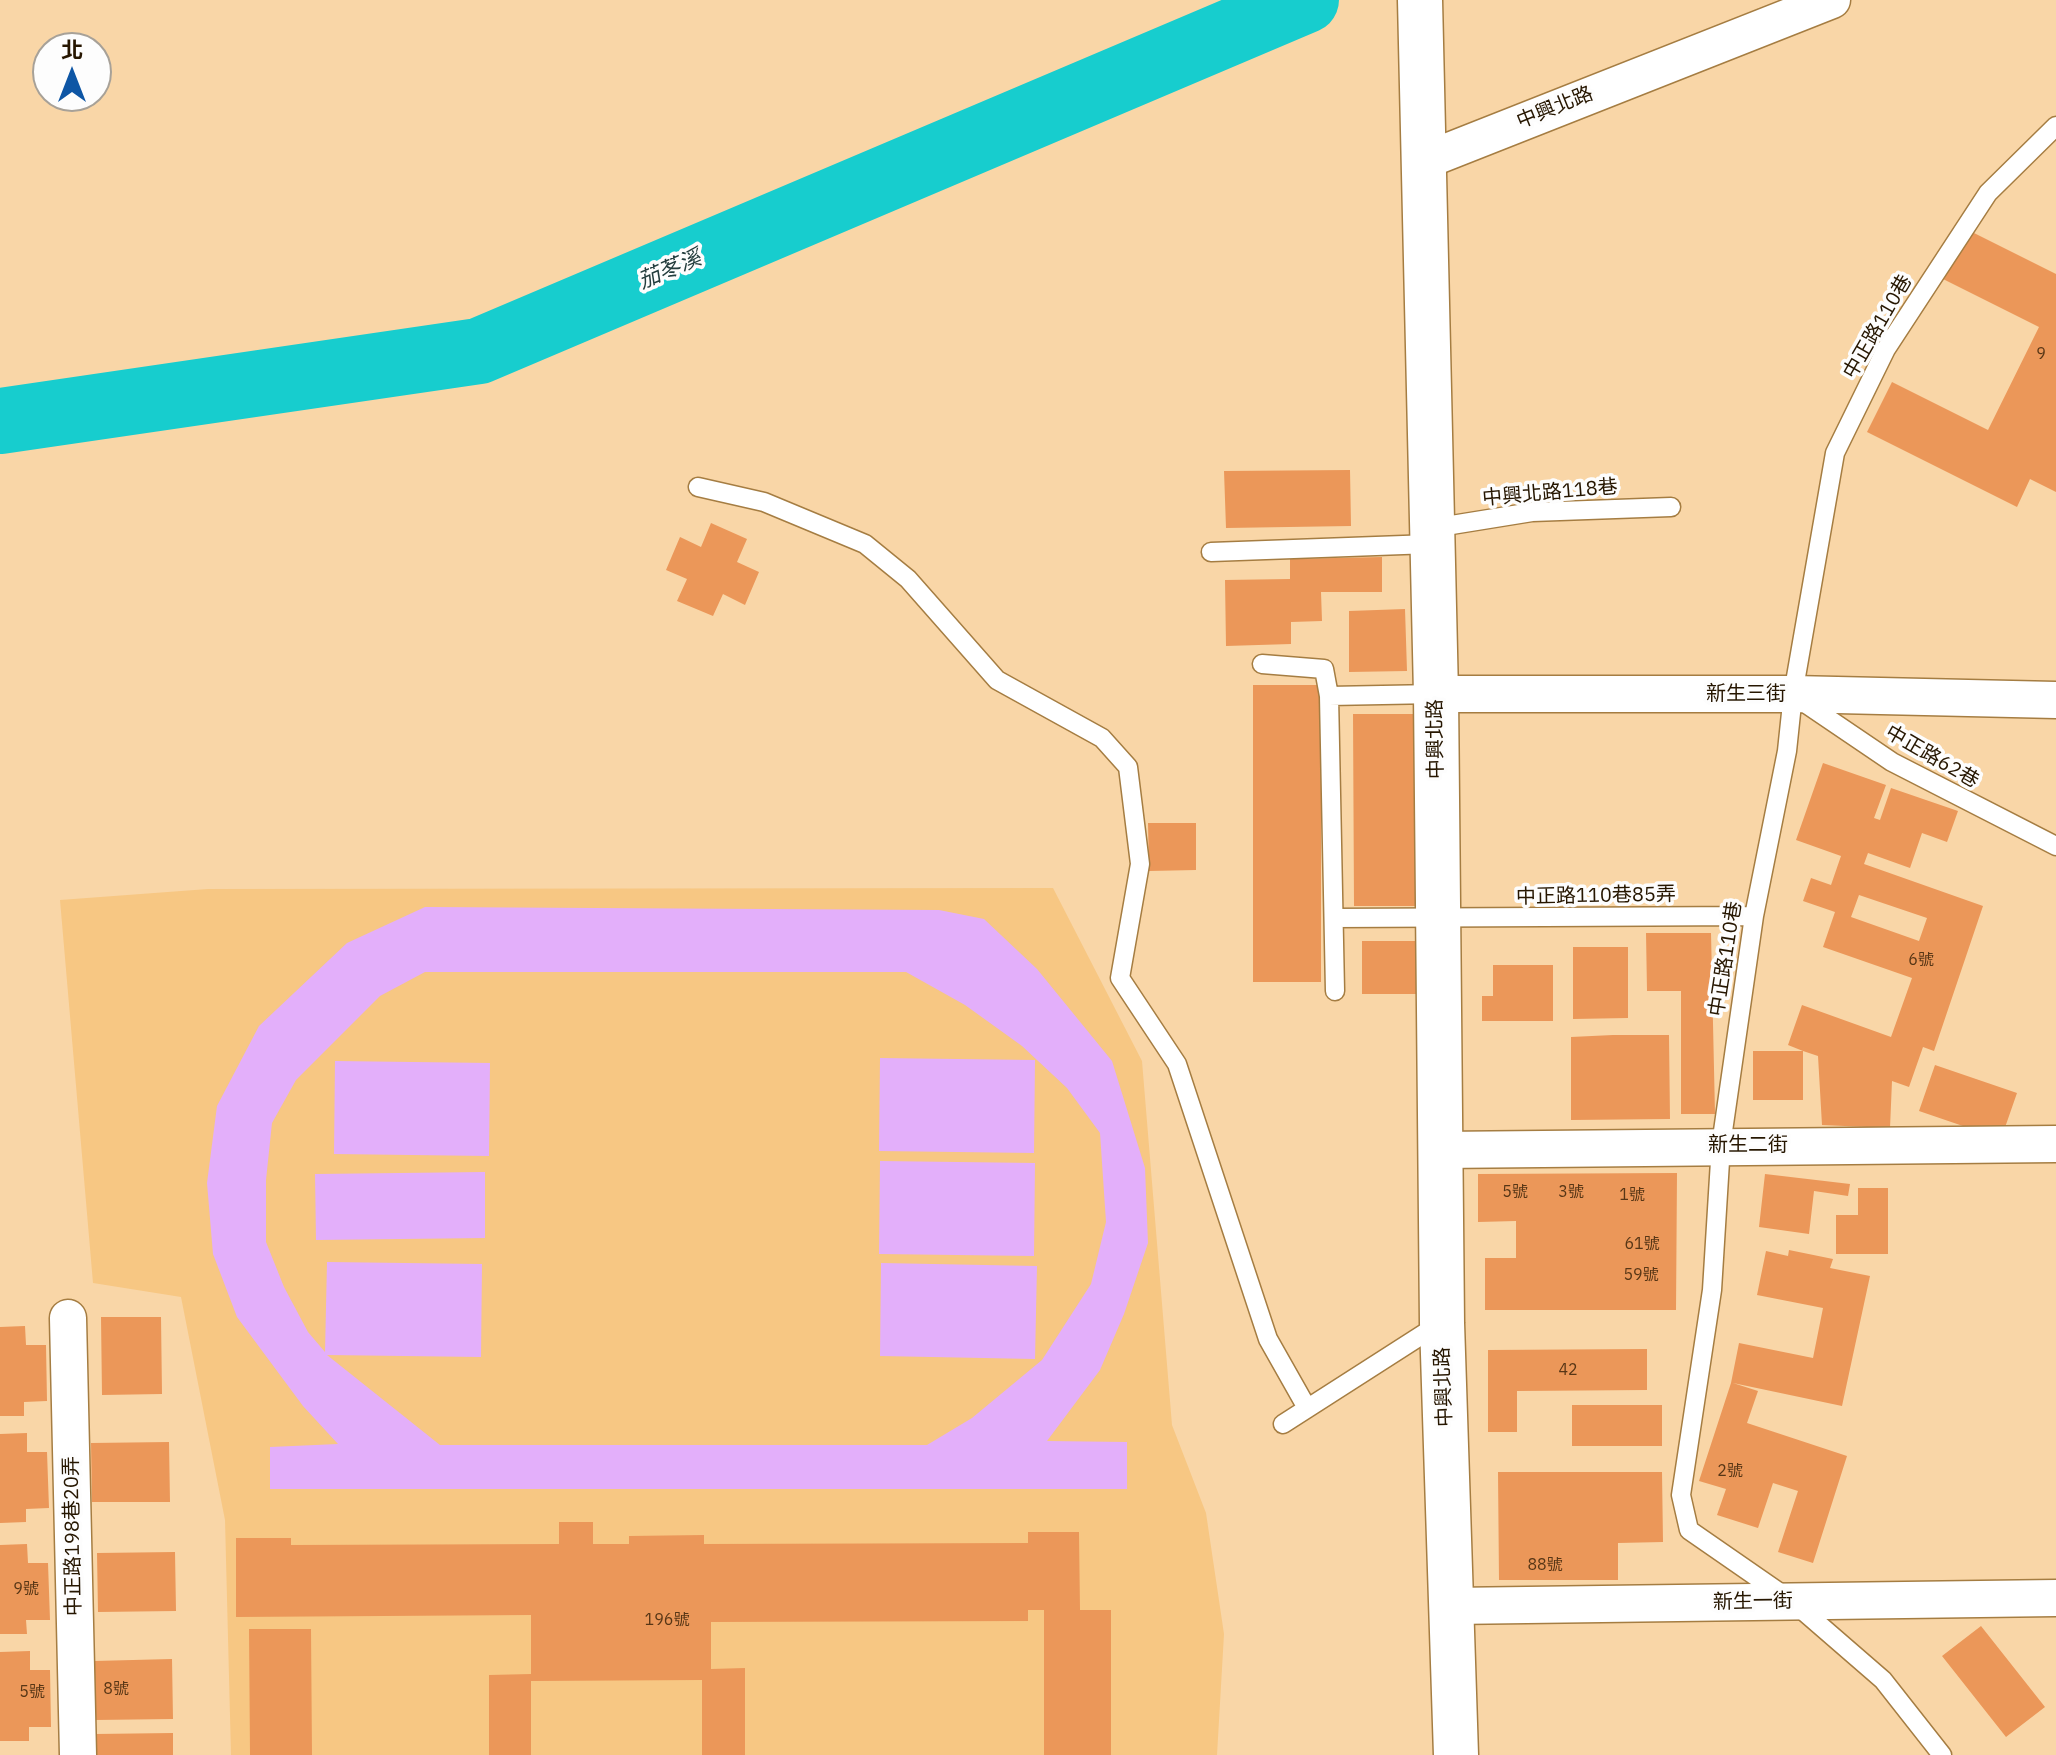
<!DOCTYPE html>
<meta charset="utf-8">
<style>
body{margin:0}
#map{position:relative;width:2056px;height:1755px;overflow:hidden;background:#f9d6a7;font-family:"IBM Plex Sans","Noto Sans TC",sans-serif}
canvas{display:block}
.north{position:absolute;left:32px;top:32px;width:80px;height:80px;box-sizing:border-box;background:#fdfdfd;border:2px solid #a7a198;border-radius:50%;rotate:0deg;font-size:22px;font-weight:700;line-height:32px;text-align:center;color:#261600}
.north::after{content:'';display:block;margin:auto;width:28px;height:36px;background:#0e56a5;clip-path:polygon(50% 0,100% 100%,50% 72%,0 100%)}
</style>
<div id="map">
<canvas width="2056" height="1755"></canvas>
<div class="north">北</div>
</div>
<script>
const ctx = document.querySelector('canvas').getContext('2d');
ctx.lineJoin = 'round';
function fill(path, color) { ctx.fillStyle = color; ctx.fill(path, 'evenodd'); }
const shape = rows => new Path2D(rows.map(r => 'M' + r).join(''));
function strokePath(path, color, width, dash) { ctx.strokeStyle = color; ctx.lineWidth = width; ctx.lineCap = dash ? 'butt' : 'round'; ctx.setLineDash(dash || []); ctx.stroke(path); }
function write(font, color, halo, rows, align = 'center') {
  ctx.font = font + ' "IBM Plex Sans","Noto Sans TC",sans-serif'; ctx.lineWidth = 7; ctx.setLineDash([]); ctx.textBaseline = 'middle'; ctx.strokeStyle = halo; ctx.fillStyle = color; for (const [text, x, y, turn = 0] of rows) {
    ctx.save(); ctx.translate(x, y); ctx.rotate((+turn || 0) * Math.PI / 180); ctx.textAlign = isNaN(turn) ? turn : align; if (halo) ctx.strokeText(text, 0, 0); ctx.fillText(text, 0, 0); ctx.restore();
  }
}
const built = shape([
 [1053,888,1142,1061,1172,1425,1206,1513,1224,1634,1217,1755,231,1755,225,1520,181,1297,93,1283,60,900,208,889]
]);
const green = shape([
 [425,907,939,910,984,919,1037,969,1112,1061,1145,1168,1148,1243,1124,1314,1100,1370,1047,1441,1127,1442,1127,1489,270,1489,270,1447,338,1444,303,1406,237,1317,213,1254,207,1183,217,1106,259,1026,347,943],
 [425,972,906,972,965,1005,1022,1046,1067,1088,1100,1133,1106,1222,1091,1284,1042,1360,972,1418,927,1445,440,1445,327,1355,481,1357,482,1264,327,1262,325,1352,308,1332,284,1287,266,1242,266,1180,272,1123,296,1080,380,996],
 [880,1058,1035,1060,1034,1153,879,1151],
 [335,1061,490,1063,489,1156,334,1154],
 [880,1161,1035,1163,1034,1256,879,1254],
 [485,1172,485,1238,316,1240,315,1174],
 [881,1263,1037,1266,1035,1359,880,1356]
]);
const river = shape([
 [0,421,479,351,1306,0]
]);
const building = shape([
 [1968,230,2056,274,2056,492,2030,479,2017,507,1867,432,1892,382,1988,430,2039,327,1943,279],
 [1350,470,1351,526,1226,528,1224,471],
 [711,523,747,539,737,562,759,572,745,605,723,594,713,616,677,601,687,579,666,570,680,537,701,547],
 [1382,557,1382,592,1321,592,1322,621,1291,622,1291,644,1226,646,1225,580,1290,579,1290,559],
 [1405,609,1407,671,1349,672,1349,611],
 [1253,685,1321,685,1321,982,1253,982],
 [1353,714,1419,714,1419,906,1354,906],
 [1823,763,1886,785,1874,818,1880,820,1891,788,1958,811,1947,842,1922,833,1910,868,1868,853,1864,864,1983,906,1934,1051,1923,1047,1909,1087,1892,1081,1890,1128,1822,1125,1818,1056,1803,1051,1803,1100,1753,1100,1753,1051,1803,1051,1788,1045,1802,1005,1891,1037,1912,978,1823,947,1835,912,1803,901,1811,878,1831,885,1841,856,1796,840],
 [1859,895,1927,918,1919,941,1851,917],
 [1148,823,1196,823,1196,870,1149,871],
 [1646,933,1711,933,1715,1114,1681,1114,1681,991,1647,991],
 [1362,941,1416,941,1416,994,1362,994],
 [1573,947,1628,947,1628,1018,1573,1019],
 [1493,965,1553,965,1553,1021,1482,1021,1482,996,1493,996],
 [1613,1035,1669,1035,1670,1119,1571,1120,1571,1037],
 [1935,1065,2017,1093,2001,1139,1919,1111],
 [1677,1173,1676,1310,1485,1310,1485,1258,1516,1258,1516,1221,1478,1222,1478,1174],
 [1765,1174,1850,1184,1848,1196,1814,1191,1809,1234,1759,1227],
 [1858,1188,1888,1188,1888,1254,1836,1254,1836,1215,1858,1215],
 [1789,1250,1833,1259,1830,1268,1870,1276,1842,1406,1733,1383,1758,1391,1747,1423,1847,1456,1813,1563,1778,1552,1798,1491,1773,1483,1758,1528,1717,1515,1726,1489,1699,1481,1731,1383,1739,1343,1813,1358,1823,1308,1757,1295,1766,1251,1788,1256],
 [101,1317,161,1317,162,1394,102,1395],
 [25,1326,26,1345,46,1345,47,1401,24,1402,24,1416,0,1416,0,1327],
 [1647,1349,1647,1390,1517,1391,1517,1432,1488,1432,1488,1350],
 [1572,1405,1662,1405,1662,1446,1572,1446],
 [27,1433,27,1452,47,1452,49,1508,26,1509,26,1522,0,1523,0,1434],
 [169,1442,170,1502,92,1502,91,1443],
 [1498,1472,1662,1472,1663,1542,1618,1543,1618,1580,1499,1580],
 [559,1522,593,1522,593,1544,629,1544,629,1536,704,1535,704,1544,1028,1543,1028,1532,1079,1532,1080,1610,1111,1610,1111,1755,1044,1755,1044,1610,1028,1610,1028,1621,711,1622,711,1669,745,1668,745,1755,702,1755,702,1680,531,1681,531,1755,489,1755,489,1675,531,1674,531,1615,236,1617,236,1538,291,1538,291,1545,559,1544],
 [27,1544,28,1563,48,1563,50,1620,26,1620,27,1634,0,1634,0,1545],
 [175,1552,176,1611,98,1612,97,1553],
 [1981,1626,2045,1707,2006,1737,1942,1656],
 [249,1629,311,1629,312,1755,250,1755],
 [30,1651,30,1670,50,1670,51,1727,29,1727,29,1741,0,1741,0,1652],
 [172,1659,173,1719,95,1720,94,1661],
 [173,1733,173,1755,95,1755,95,1734]
]);
const lane = shape([
 [698,487,764,502,865,544,908,579,997,680,1102,738,1128,767,1140,864,1120,978,1177,1064,1268,1339,1307,1408],
 [1433,528,1532,512,1671,507],
 [1211,552,1431,544],
 [1262,664,1324,669,1329,696,1436,694],
 [1329,696,1335,991],
 [1802,701,1892,762,2056,846],
 [1334,918,1754,916],
 [1283,1424,1439,1324],
 [1942,1755,1883,1680,1793,1602,1689,1530,1681,1495,1712,1290,1721,1145,1754,916,1787,751,1793,694,1835,453,1886,349,1988,193,2056,126]
]);
const street = shape([
 [1424,161,1832,0],
 [1436,694,1793,694,2056,700],
 [1440,1150,2056,1144],
 [68,1318,78,1755],
 [1451,1606,2056,1598]
]);
const secondary = shape([
 [1420,0,1436,694,1442,1323,1456,1755]
]);
const numberNames = [
 ["9",2041,354],
 ["6號",1921,960],
 ["5號",1515,1192],
 ["3號",1571,1192],
 ["1號",1632,1195],
 ["61號",1642,1244],
 ["59號",1641,1275],
 ["42",1568,1370],
 ["2號",1730,1471],
 ["88號",1545,1565],
 ["9號",26,1589],
 ["196號",667,1620],
 ["8號",116,1689],
 ["5號",32,1692]
];
const streetNames = [
 ["中興北路",1555,108,-22],
 ["中正路110巷",1878,327,-60],
 ["中興北路118巷",1550,493,-5],
 ["新生三街",1746,694],
 ["中興北路",1436,739,-91],
 ["中正路62巷",1932,757,30],
 ["中正路110巷85弄",1596,896,-1],
 ["中正路110巷",1726,959,-81],
 ["新生二街",1748,1145],
 ["中興北路",1444,1387,-92],
 ["中正路198巷20弄",73,1536,-91],
 ["新生一街",1753,1602,-1]
];
const waterNames = [
 ["茄苳溪",670,270,-23]
];
fill(built, '#f7c783');
fill(green, '#e3affa');
strokePath(river, '#17cdce', 66);
fill(building, '#eb9759');
strokePath(lane, '#a57d42', 21);
strokePath(street, '#a57d42', 39);
strokePath(secondary, '#a57d42', 47);
strokePath(lane, '#fff', 18);
strokePath(street, '#fff', 36);
strokePath(secondary, '#fff', 44);
write('16px', '#573616', null, numberNames);
write('20px', '#261600', '#fdfdfd', streetNames);
write('italic 22px', '#233d3d', '#fdfdfd', waterNames);
</script>
